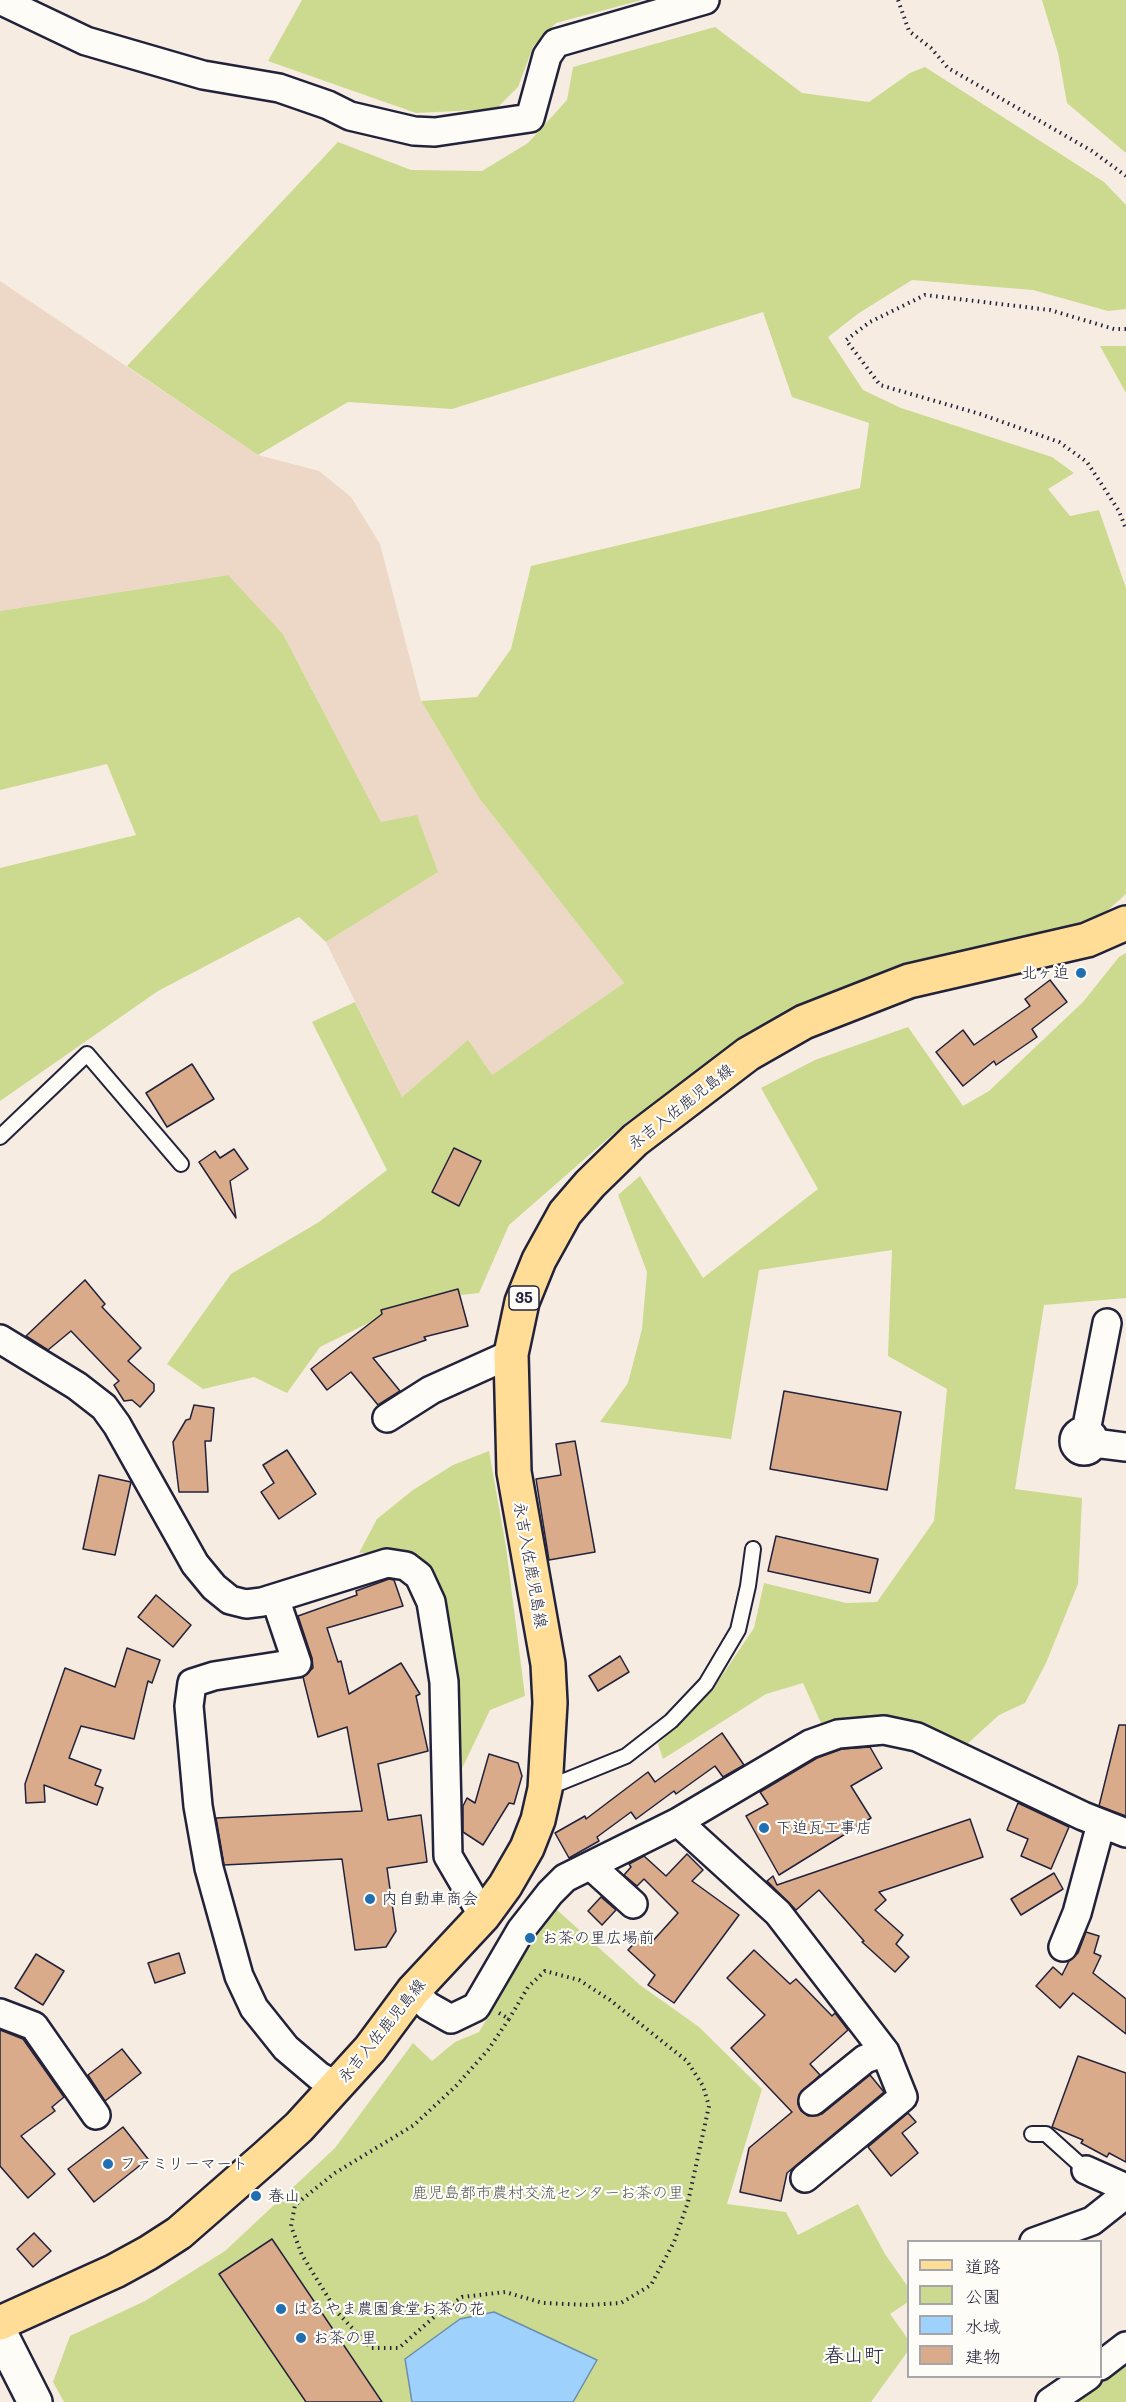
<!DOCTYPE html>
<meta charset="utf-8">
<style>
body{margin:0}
#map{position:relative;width:1126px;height:2402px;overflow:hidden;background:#f6ece1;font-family:Mali,"Klee One",sans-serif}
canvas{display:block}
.legend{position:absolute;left:907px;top:2240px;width:195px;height:138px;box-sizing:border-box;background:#fdfcf7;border:2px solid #a5a5ac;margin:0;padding:8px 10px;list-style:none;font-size:18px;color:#22223b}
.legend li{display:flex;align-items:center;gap:12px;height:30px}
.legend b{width:30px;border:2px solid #a5a5ac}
</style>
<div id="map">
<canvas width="1126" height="2402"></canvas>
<ul class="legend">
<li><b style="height:8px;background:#ffdd96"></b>道路</li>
<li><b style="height:16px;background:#cbda8e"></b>公園</li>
<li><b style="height:16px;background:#9ed2fc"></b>水域</li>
<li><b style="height:16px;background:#d9ab8b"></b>建物</li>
</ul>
</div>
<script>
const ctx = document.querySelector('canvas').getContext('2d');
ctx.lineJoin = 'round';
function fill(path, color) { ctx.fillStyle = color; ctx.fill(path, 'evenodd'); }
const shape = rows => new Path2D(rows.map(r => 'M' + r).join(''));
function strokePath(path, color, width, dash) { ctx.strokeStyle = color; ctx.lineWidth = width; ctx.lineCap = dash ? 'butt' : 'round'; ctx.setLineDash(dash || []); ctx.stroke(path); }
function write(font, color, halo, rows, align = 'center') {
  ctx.font = font + ' Mali,"Klee One",sans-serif'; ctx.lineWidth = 4.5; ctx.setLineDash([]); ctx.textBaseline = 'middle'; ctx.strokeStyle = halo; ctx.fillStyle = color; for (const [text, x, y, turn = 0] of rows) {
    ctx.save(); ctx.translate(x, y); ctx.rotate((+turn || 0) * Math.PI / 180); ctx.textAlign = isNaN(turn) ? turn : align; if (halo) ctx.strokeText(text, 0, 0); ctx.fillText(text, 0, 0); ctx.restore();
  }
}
const built = shape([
 [0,281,258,455,319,471,351,497,380,544,421,701,479,798,624,983,492,1075,467,1041,402,1097,326,942,438,872,381,822,283,634,227,575,0,611]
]);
const green = shape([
 [302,0,642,0,556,23,533,47,518,87,496,109,416,113,268,61],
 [1042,0,1126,0,1126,153,1067,103,1058,53],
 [715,27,802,93,869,102,910,73,925,67,1104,182,1126,205,1126,309,1108,311,1033,290,912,280,859,313,828,337,863,390,901,408,1052,457,1074,473,1048,489,1070,516,1099,510,1126,588,1126,894,1100,917,1086,924,758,1030,628,1121,509,1225,479,1293,415,1300,320,1347,287,1393,254,1377,203,1389,167,1364,231,1274,319,1222,387,1170,312,1022,355,1002,402,1097,468,1040,492,1075,624,983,479,798,421,701,477,697,511,649,531,566,860,488,869,423,792,397,763,312,452,409,348,402,258,455,127,366,338,142,411,170,482,171,528,143,567,100,573,67],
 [1100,346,1126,346,1126,393],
 [228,575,283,634,381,822,417,815,438,872,326,942,299,917,158,991,0,1101,0,868,136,835,107,764,0,790,0,611],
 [1126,953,1126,1298,1044,1305,1015,1489,1082,1498,1078,1584,1046,1663,1025,1703,999,1715,965,1746,886,1717,821,1723,803,1683,766,1694,663,1759,658,1744,713,1689,754,1628,764,1583,846,1603,877,1602,934,1521,947,1389,888,1356,892,1250,759,1270,731,1439,600,1422,628,1383,642,1329,647,1272,618,1195,640,1176,703,1278,818,1189,761,1088,815,1060,908,1027,963,1106,989,1091,1083,1002,1119,957],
 [489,1451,506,1547,525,1696,490,1710,456,1781,443,1610,435,1576,417,1559,394,1551,359,1553,377,1519,413,1490,453,1465],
 [556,1909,640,1985,699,2027,762,2089,727,2204,786,2212,798,2235,858,2204,885,2254,908,2287,908,2302,890,2314,908,2339,908,2351,871,2402,64,2402,53,2382,70,2336,145,2301,225,2251,335,2148,413,2043,432,2061,455,2042,479,2032,522,1958],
 [1126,2356,1126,2402,1070,2402]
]);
const water = shape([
 [494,2312,597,2360,573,2402,412,2402,405,2359,460,2319,494,2312]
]);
const building = shape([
 [1050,980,1067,1002,1032,1029,1037,1037,996,1065,994,1061,963,1086,936,1052,963,1030,974,1045,1030,1006,1025,999,1050,980],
 [192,1064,214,1099,167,1127,146,1093,192,1064],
 [454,1148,481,1161,459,1206,432,1192,454,1148],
 [234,1149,248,1169,230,1181,236,1218,199,1162,215,1151,220,1158,234,1149],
 [85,1280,105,1304,102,1307,141,1348,128,1361,154,1384,154,1391,140,1407,132,1400,124,1401,114,1385,119,1381,71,1331,48,1350,26,1336,85,1280],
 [458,1289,468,1326,424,1337,426,1340,373,1358,400,1391,378,1405,351,1372,327,1390,311,1369,382,1314,381,1310,458,1289],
 [784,1391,901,1412,887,1490,770,1469,784,1391],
 [194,1405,214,1408,211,1441,205,1441,208,1492,179,1492,173,1442,186,1420,190,1419,194,1405],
 [575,1441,595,1552,549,1560,536,1479,561,1475,556,1444,575,1441],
 [287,1450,316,1494,279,1519,261,1492,274,1483,263,1465,287,1450],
 [99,1475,131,1482,115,1555,83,1549,99,1475],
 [776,1536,878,1559,870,1593,768,1571,776,1536],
 [389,1579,394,1580,403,1606,327,1628,338,1662,341,1661,349,1694,401,1663,420,1694,416,1696,428,1751,378,1764,388,1820,421,1815,427,1862,387,1868,396,1931,386,1947,355,1950,342,1859,224,1865,216,1818,362,1811,347,1727,318,1737,303,1677,313,1668,312,1658,298,1616,357,1595,356,1591,389,1579],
 [156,1595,191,1625,173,1647,138,1617,156,1595],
 [127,1648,160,1660,152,1683,148,1681,134,1739,81,1726,69,1758,101,1770,95,1785,103,1788,97,1805,44,1785,45,1802,26,1803,25,1784,65,1668,115,1687,127,1648],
 [620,1656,629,1672,598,1691,589,1676,620,1656],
 [1119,1725,1126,1725,1126,1816,1099,1806,1119,1725],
 [722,1733,744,1765,723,1777,715,1766,676,1794,674,1791,636,1819,631,1812,597,1837,599,1841,569,1858,555,1833,585,1816,586,1819,648,1772,655,1782,722,1733],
 [870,1747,882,1768,851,1786,871,1818,779,1875,746,1816,768,1804,760,1792,817,1758,842,1749,870,1747],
 [489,1754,518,1763,522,1776,514,1804,509,1803,483,1845,463,1832,463,1806,467,1798,475,1803,489,1754],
 [1018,1803,1069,1827,1051,1869,1021,1856,1028,1839,1007,1830,1018,1803],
 [970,1819,983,1857,879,1892,886,1900,875,1910,903,1935,896,1944,909,1957,895,1972,862,1942,864,1941,819,1890,796,1910,767,1881,773,1876,777,1885,970,1819],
 [687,1854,703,1870,692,1881,739,1915,674,2003,648,1985,655,1975,628,1950,642,1935,651,1943,678,1913,644,1879,637,1886,624,1875,631,1867,629,1864,644,1856,666,1876,687,1854],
 [1054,1873,1063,1889,1021,1915,1011,1899,1054,1873],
 [601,1897,616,1910,602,1925,588,1911,601,1897],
 [1086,1932,1099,1936,1094,1953,1101,1956,1093,1973,1126,1999,1126,2034,1073,1993,1060,2008,1036,1986,1053,1967,1062,1975,1069,1961,1078,1953,1086,1932],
 [754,1950,790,1984,796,1979,832,2016,835,2013,848,2030,810,2064,820,2075,799,2095,798,2104,801,2111,808,2116,822,2114,870,2075,884,2092,787,2173,781,2201,740,2192,749,2148,792,2112,731,2048,765,2015,727,1978,754,1950],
 [179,1953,185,1973,155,1983,148,1963,179,1953],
 [36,1954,64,1971,43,2005,15,1988,36,1954],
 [0,2030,23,2039,64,2097,52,2107,55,2111,21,2136,55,2174,28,2198,0,2166,0,2030],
 [122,2049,141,2073,105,2101,88,2075,122,2049],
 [1078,2056,1126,2073,1126,2162,1109,2153,1107,2157,1081,2143,1083,2140,1052,2127,1078,2056],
 [908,2113,916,2122,902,2133,918,2153,891,2176,868,2147,908,2113],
 [123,2127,148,2159,94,2202,68,2169,123,2127],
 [34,2233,51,2251,33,2267,17,2249,34,2233],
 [272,2239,382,2402,306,2402,219,2274,272,2239]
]);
const path = shape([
 [898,0,909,31,931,48,948,68,1092,151,1126,176],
 [1126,329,1114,329,1050,310,925,295,870,322,846,340,880,385,980,414,1059,442,1087,462,1119,511,1126,529],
 [499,2013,509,2019,488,2050,456,2086,414,2125,335,2173,295,2205,291,2226,302,2255,337,2312,371,2348,399,2348,434,2317,462,2297,505,2292,543,2303,589,2305,621,2303,651,2285,674,2242,688,2202,709,2106,703,2086,687,2061,610,2000,579,1980,545,1971,528,1987,509,2019]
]);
const lane = shape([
 [0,1137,87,1054,181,1164],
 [547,1788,626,1756,671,1721,706,1684,738,1630,748,1586,753,1549],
 [1032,2134,1046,2134,1086,2170]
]);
const street = shape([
 [0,0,86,41,203,75,279,88,328,105,350,116,414,131,435,132,530,118,547,56,556,43,705,0],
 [0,1339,77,1386,104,1407,117,1425,195,1564,214,1587,230,1600,246,1604,262,1602,387,1563,406,1566,419,1576,431,1602,444,1682,448,1856,483,1916],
 [387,1418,431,1390,511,1354],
 '1074 1441a10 10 0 1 1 20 0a10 10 0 1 1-20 0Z',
 [1086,1431,1107,1323],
 [1094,1443,1126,1447],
 [275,1598,297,1663,214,1676,192,1683,189,1706,198,1806,209,1868,239,1976,254,2008,286,2048,319,2076,337,2086],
 [678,1822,778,1913,885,2052,903,2097,805,2178],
 [591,1866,633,1904],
 [1063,1947,1077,1913,1101,1824],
 [413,1991,428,2006,451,2019,476,2007,521,1930,550,1893,565,1878,678,1822,810,1744,838,1734,884,1730,917,1737,1083,1816,1126,1833],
 [0,2013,34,2026,96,2115],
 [813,2101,865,2059,885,2052],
 [1086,2170,1126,2188],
 [1034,2242,1092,2221,1126,2194],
 [1100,2366,1126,2346],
 [1050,2402,1088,2376]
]);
const secondary = shape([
 [0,2333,35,2402]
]);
const primary = shape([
 [0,2323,115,2271,148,2253,179,2233,266,2157,299,2127,370,2049,413,1991,483,1916,505,1886,527,1848,538,1820,545,1789,550,1703,548,1664,514,1472,511,1354,522,1302,539,1260,565,1213,590,1184,635,1140,748,1054,804,1022,909,981,1087,940,1126,923]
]);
const markers = [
 [1081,973,6,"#1f6fb2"],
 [764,1828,6,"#1f6fb2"],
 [370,1899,6,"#1f6fb2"],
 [530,1938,6,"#1f6fb2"],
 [108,2164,6,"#1f6fb2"],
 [256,2196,6,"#1f6fb2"],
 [281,2309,6,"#1f6fb2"],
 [301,2338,6,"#1f6fb2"]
];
const shields = [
 [524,1298,30]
];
const shieldNames = [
 ["35",524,1298]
];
const poiNames = [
 ["北ヶ迫",1069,973,"right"],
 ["下迫瓦工事店",776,1828],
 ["内自動車商会",382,1899],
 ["お茶の里広場前",542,1938],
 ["ファミリーマート",120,2164],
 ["春山",268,2196],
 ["はるやま農園食堂お茶の花",293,2309],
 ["お茶の里",313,2338]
];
const streetNames = [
 ["永吉入佐鹿児島線",681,1107,-38],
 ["永吉入佐鹿児島線",530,1565,80],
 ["永吉入佐鹿児島線",382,2031,-51]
];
const parkNames = [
 ["鹿児島都市農村交流センターお茶の里",548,2193]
];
const quarterNames = [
 ["春山町",854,2356]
];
fill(built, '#edd8c7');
fill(green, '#cbda8e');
fill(water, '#9ed2fc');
strokePath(water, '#6c8caf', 1.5);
fill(building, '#d9ab8b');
strokePath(building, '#22223b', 1.5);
strokePath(lane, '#22223b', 18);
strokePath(street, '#22223b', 32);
strokePath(secondary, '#22223b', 38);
strokePath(primary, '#22223b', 38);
strokePath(path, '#22223b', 4, [1.5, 4.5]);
strokePath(lane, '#fdfcf7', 14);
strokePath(street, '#fdfcf7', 27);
strokePath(secondary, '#fdfcf7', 33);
strokePath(primary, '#ffdd96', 33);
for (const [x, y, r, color] of markers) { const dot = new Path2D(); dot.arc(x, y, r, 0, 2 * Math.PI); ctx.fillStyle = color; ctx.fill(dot); strokePath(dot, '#fdfcf7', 2); }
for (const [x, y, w] of shields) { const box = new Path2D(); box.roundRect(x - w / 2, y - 12, w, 24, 4.5); ctx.fillStyle = '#fdfcf7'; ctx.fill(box); strokePath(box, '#22223b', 1.5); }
write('bold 15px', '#22223b', null, shieldNames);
write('16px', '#22223b', '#fdfcf7', poiNames, 'left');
write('16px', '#22223b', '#fdfcf7', streetNames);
write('16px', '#555954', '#fdfcf7', parkNames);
write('20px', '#22223b', '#fdfcf7', quarterNames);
</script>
